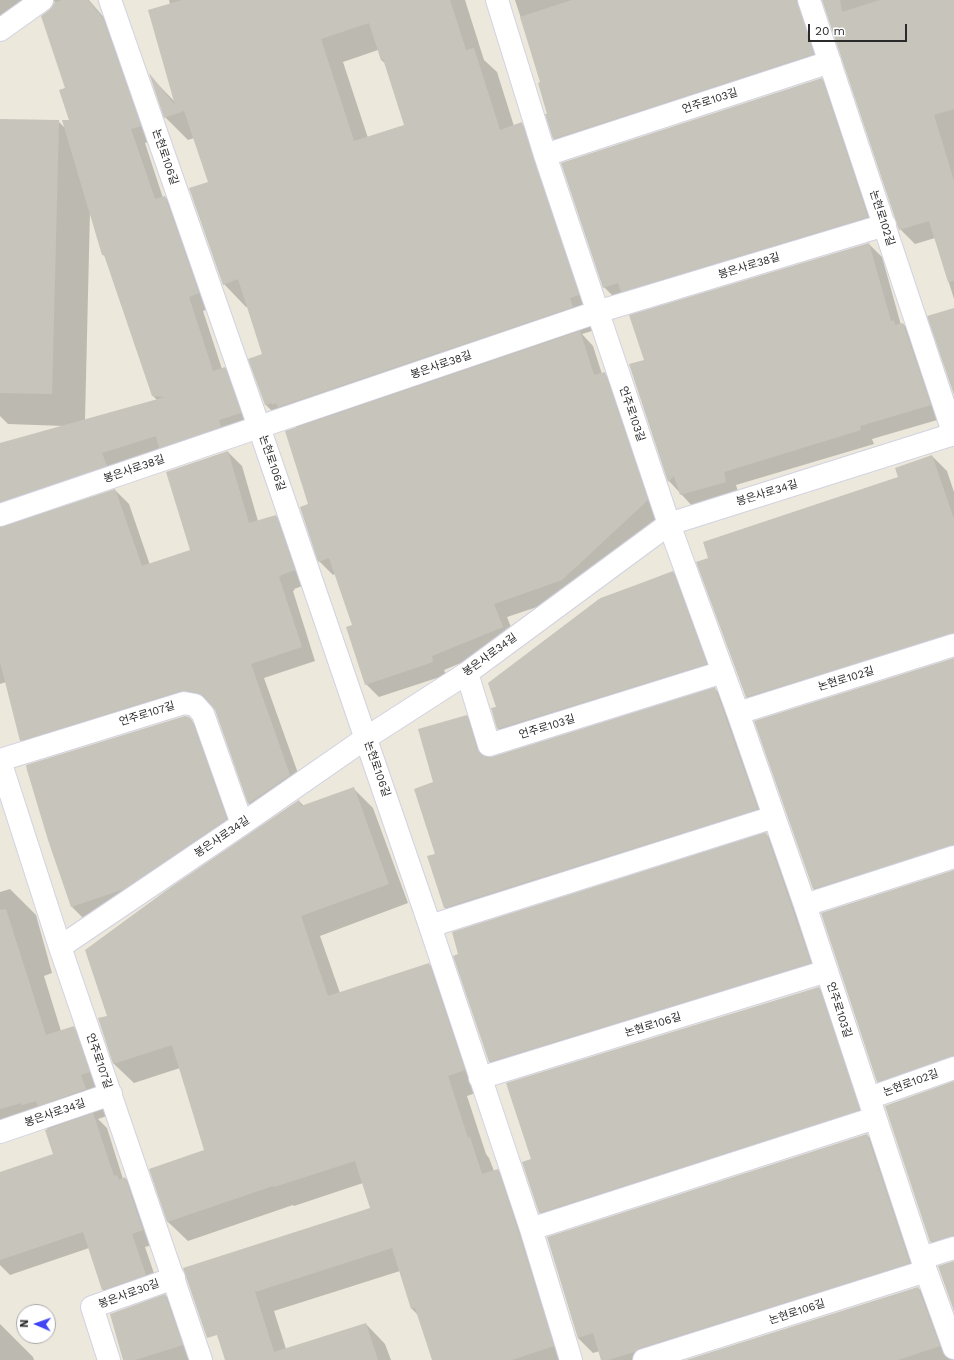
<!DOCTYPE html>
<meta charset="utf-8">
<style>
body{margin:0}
#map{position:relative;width:954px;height:1360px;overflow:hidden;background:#ece8dc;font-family:"Work Sans",sans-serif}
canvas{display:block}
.north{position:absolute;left:16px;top:1304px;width:40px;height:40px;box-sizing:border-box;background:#fff;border:1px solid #aaa;border-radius:50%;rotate:272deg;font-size:11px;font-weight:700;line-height:16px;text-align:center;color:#2a2a2a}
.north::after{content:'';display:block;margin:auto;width:14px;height:18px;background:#4145f4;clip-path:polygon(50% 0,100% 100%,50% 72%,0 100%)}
.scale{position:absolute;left:808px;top:24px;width:99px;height:18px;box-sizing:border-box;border:2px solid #2a2a2a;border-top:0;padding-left:5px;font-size:12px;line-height:14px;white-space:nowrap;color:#2a2a2a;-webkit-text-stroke:3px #fff;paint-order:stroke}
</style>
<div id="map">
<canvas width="954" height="1360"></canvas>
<div class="north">N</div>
<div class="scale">20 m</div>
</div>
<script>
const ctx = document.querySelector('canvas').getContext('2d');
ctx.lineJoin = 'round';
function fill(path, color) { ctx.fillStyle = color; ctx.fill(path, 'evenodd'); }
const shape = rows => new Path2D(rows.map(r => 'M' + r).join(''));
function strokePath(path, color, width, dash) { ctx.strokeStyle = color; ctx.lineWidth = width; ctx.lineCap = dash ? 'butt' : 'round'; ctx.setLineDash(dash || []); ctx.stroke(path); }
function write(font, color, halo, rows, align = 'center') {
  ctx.font = font + ' "Work Sans","Noto Sans KR",sans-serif'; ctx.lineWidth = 4; ctx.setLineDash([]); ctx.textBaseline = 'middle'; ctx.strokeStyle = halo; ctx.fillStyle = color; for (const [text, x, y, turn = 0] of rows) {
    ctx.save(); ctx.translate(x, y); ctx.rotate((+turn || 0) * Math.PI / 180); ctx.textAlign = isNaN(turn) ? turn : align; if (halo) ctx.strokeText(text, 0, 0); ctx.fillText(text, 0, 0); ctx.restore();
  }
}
const shadow = shape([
 [0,0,89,0,117,33,154,140,145,143,163,198,165,197,179,211,212,307,203,311,222,369,225,368,239,382,254,427,4,521,2,527,115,490,129,504,150,565,191,551,228,452,242,466,258,521,276,516,290,530,308,584,294,589,295,590,293,591,315,661,264,678,304,790,263,818,249,804,216,709,212,706,195,705,35,754,21,740,6,682,0,684,0,444,64,426,8,424,0,416,0,120,58,121,66,129,71,121,67,88,42,16,54,6,55,1,48,5,0,37],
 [90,211,103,255,106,257,153,396,157,400,85,420],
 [169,0,465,0,484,60,497,72,514,126,521,123,544,146,595,330,582,334,593,346,602,374,604,373,618,386,661,514,576,594,507,617,516,640,444,670,446,675,379,697,366,684,353,626,335,574,333,575,319,561,297,428,294,425,288,427,265,404,264,355,248,307,246,307,224,284,210,183,194,138,188,140,165,117,151,77,175,102,170,4],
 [378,50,381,60,386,64,405,126,368,138,343,62],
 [515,0,800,0,828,68,568,153,554,139,542,83],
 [823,0,954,0,954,299,935,238,915,244,900,229],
 [822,79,836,94,882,232,619,302,604,287],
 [869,244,882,257,901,325,903,324,917,337,944,418,872,439,874,444,736,485,739,495,694,508,669,481,645,360],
 [932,456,947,471,954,492,954,651,761,712,746,697,698,563,899,477],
 [673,572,689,588,722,680,515,745,498,729,492,709,497,708,489,683,601,598],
 [954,659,954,863,828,904,814,889,755,722],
 [715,689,729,702,771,822,459,921,445,908,428,857,436,854,434,783,467,716,480,730,489,758],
 [188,717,205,735,243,836,89,924,72,907],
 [353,788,373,808,408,903,320,936,340,993,429,964,448,984,484,1090,467,1096,486,1154,489,1158,494,1171,498,1170,517,1190,571,1360,433,1360,418,1315,412,1309,400,1271,274,1311,286,1349,366,1324,385,1344,391,1360,232,1360,214,1311,372,1209,363,1183,294,1206,293,1205,188,1241,168,1222,150,1170,205,1150,180,1068,134,1083,114,1064,99,1019,108,1016,299,801,304,806],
 [766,834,780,847,824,976,503,1075,489,1062],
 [954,871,954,1075,892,1096,878,1081],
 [10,889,36,915,52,973,44,976,61,1031,73,1027,99,1052,110,1115,98,1119,107,1128,123,1179,125,1178,139,1192,156,1244,145,1247,159,1288,117,1303,103,1290,89,1248,10,1275,0,1265,0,1173,54,1155,48,1130,47,1128,0,1142,0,892],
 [819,988,832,1001,872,1123,553,1226,540,1213,523,1162,532,1160],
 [954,1082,954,1254,945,1257,931,1242,886,1106],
 [867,1135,882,1150,924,1278,663,1360,603,1360,600,1351,593,1353,578,1338,548,1238],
 [918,1288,933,1302,954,1360,689,1360],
 [165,1295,179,1309,191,1360,124,1360],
 [0,1324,33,1357,34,1360,0,1360]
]);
const building = shape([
 [62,0,88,0,103,18,141,126,131,129,155,199,165,196,199,293,189,297,213,371,225,367,241,413,219,420,221,427,159,448,156,436,102,453,107,466,0,502,0,443,165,397,152,396,104,255,102,255,62,120,69,120,59,90,65,88,41,16,50,10,54,3],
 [182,0,450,0,466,50,474,48,500,130,522,122,579,295,570,298,573,307,278,407,276,403,272,405,272,403,265,405,248,359,262,354,238,279,223,285,189,188,208,182,184,111,164,118,149,73,175,105,148,10],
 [369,23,381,60,383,59,404,125,354,141,321,39],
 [572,0,797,0,814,54,553,139,545,114,547,114,538,83,540,82,520,17],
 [822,0,840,0,842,12,880,0,954,0,954,109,934,115,954,181,954,281,948,282,929,221,899,230],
 [822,78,868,217,621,292,618,283,603,288,561,163],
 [0,119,59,120,52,394,0,393],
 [869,243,891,321,894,320,895,325,903,323,931,405,860,426,861,430,724,472,726,482,680,495,674,476,668,482,629,364,644,360,629,315],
 [954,308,954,395,927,316],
 [580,331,594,375,605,372,648,500,562,580,494,604,503,627,432,656,433,662,365,685,346,627,352,625,329,558,318,562,300,507,308,504,285,431],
 [228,451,249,523,276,515,295,570,281,575,281,576,279,577,302,647,251,664,290,775,248,804,215,710,204,696,197,693,186,691,180,691,20,741,0,662,0,527,115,489,142,566,190,550,166,472],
 [932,455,954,519,954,633,746,697,696,562,708,558,703,542,898,477,895,468],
 [673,571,707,664,497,729,491,708,496,707,488,683,599,599],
 [954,658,954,845,813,889,754,721],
 [715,687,758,809,444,908,427,856,435,854,414,789,433,782,418,729,467,715,477,749,481,754,487,757,492,757],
 [185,716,189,717,192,720,227,819,124,889,71,907,48,840,27,770,26,765],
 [354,787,389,884,301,916,328,996,429,963,465,1070,448,1076,468,1138,470,1137,482,1174,498,1169,519,1233,554,1346,512,1360,432,1360,415,1308,411,1309,392,1248,255,1292,274,1352,366,1323,378,1360,225,1360,217,1335,207,1338,183,1268,370,1208,355,1161,274,1187,273,1186,167,1222,149,1169,204,1150,172,1045,113,1064,98,1018,107,1016,85,950,171,887,299,800,301,806],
 [766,832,811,963,489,1062,453,956,458,954,452,932],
 [954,870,954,1056,877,1082,821,913],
 [6,909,46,1035,74,1026,90,1072,81,1075,86,1089,38,1106,36,1101,22,1105,21,1103,0,1109,0,910],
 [819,987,860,1110,539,1213,522,1162,531,1159,506,1083],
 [954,1081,954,1236,930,1242,885,1106],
 [93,1113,114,1176,117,1175,119,1180,125,1177,143,1230,132,1234,146,1275,102,1290,83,1232,0,1260,0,1172,53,1154,45,1130],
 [867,1134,910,1263,640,1348,634,1353,634,1352,608,1360,601,1360,593,1333,578,1338,547,1237],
 [954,1261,954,1311,938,1266],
 [918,1287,940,1346,898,1360,686,1360],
 [165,1294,183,1345,135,1360,123,1360,110,1314]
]);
const minor = shape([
 [110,0,259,427,430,926,531,1229,571,1360],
 [497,0,545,155,669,524,738,713,805,905,926,1271,954,1348],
 [809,0,954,435],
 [0,30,42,0],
 [545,155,830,62],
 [0,515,597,312,885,225],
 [467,673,489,745,723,672],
 [738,713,954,645],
 [0,760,184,703,195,705,203,714,242,824],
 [0,761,60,947,201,1360],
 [805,905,954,857],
 [430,926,774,817],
 [60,947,242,824,366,738,467,673,669,524,954,434],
 [480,1078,827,971],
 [869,1098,954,1068],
 [0,1132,111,1094],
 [531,1229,875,1118],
 [922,1258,954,1248],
 [109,1360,92,1307,174,1278],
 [644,1360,926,1271]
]);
const streetNames = [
 ["언주로103길",710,101,-18],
 ["논현로106길",165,157,71],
 ["논현로102길",882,218,72],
 ["봉은사로38길",749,266,-17],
 ["봉은사로38길",441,365,-19],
 ["언주로103길",632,414,71],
 ["논현로106길",272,463,71],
 ["봉은사로38길",134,469,-19],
 ["봉은사로34길",767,493,-17],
 ["봉은사로34길",490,655,-36],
 ["논현로102길",846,679,-17],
 ["언주로107길",147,714,-17],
 ["언주로103길",547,727,-17],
 ["논현로106길",377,769,71],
 ["봉은사로34길",222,837,-34],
 ["언주로103길",839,1010,72],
 ["논현로106길",653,1025,-17],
 ["언주로107길",99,1061,71],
 ["논현로102길",911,1083,-20],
 ["봉은사로34길",55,1113,-19],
 ["봉은사로30길",129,1294,-20],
 ["논현로106길",797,1312,-18]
];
fill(shadow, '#0003');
fill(building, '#c7c4bc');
strokePath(minor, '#d2d2e2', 24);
strokePath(minor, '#fff', 22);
write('11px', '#2a2a2a', '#fff', streetNames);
</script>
